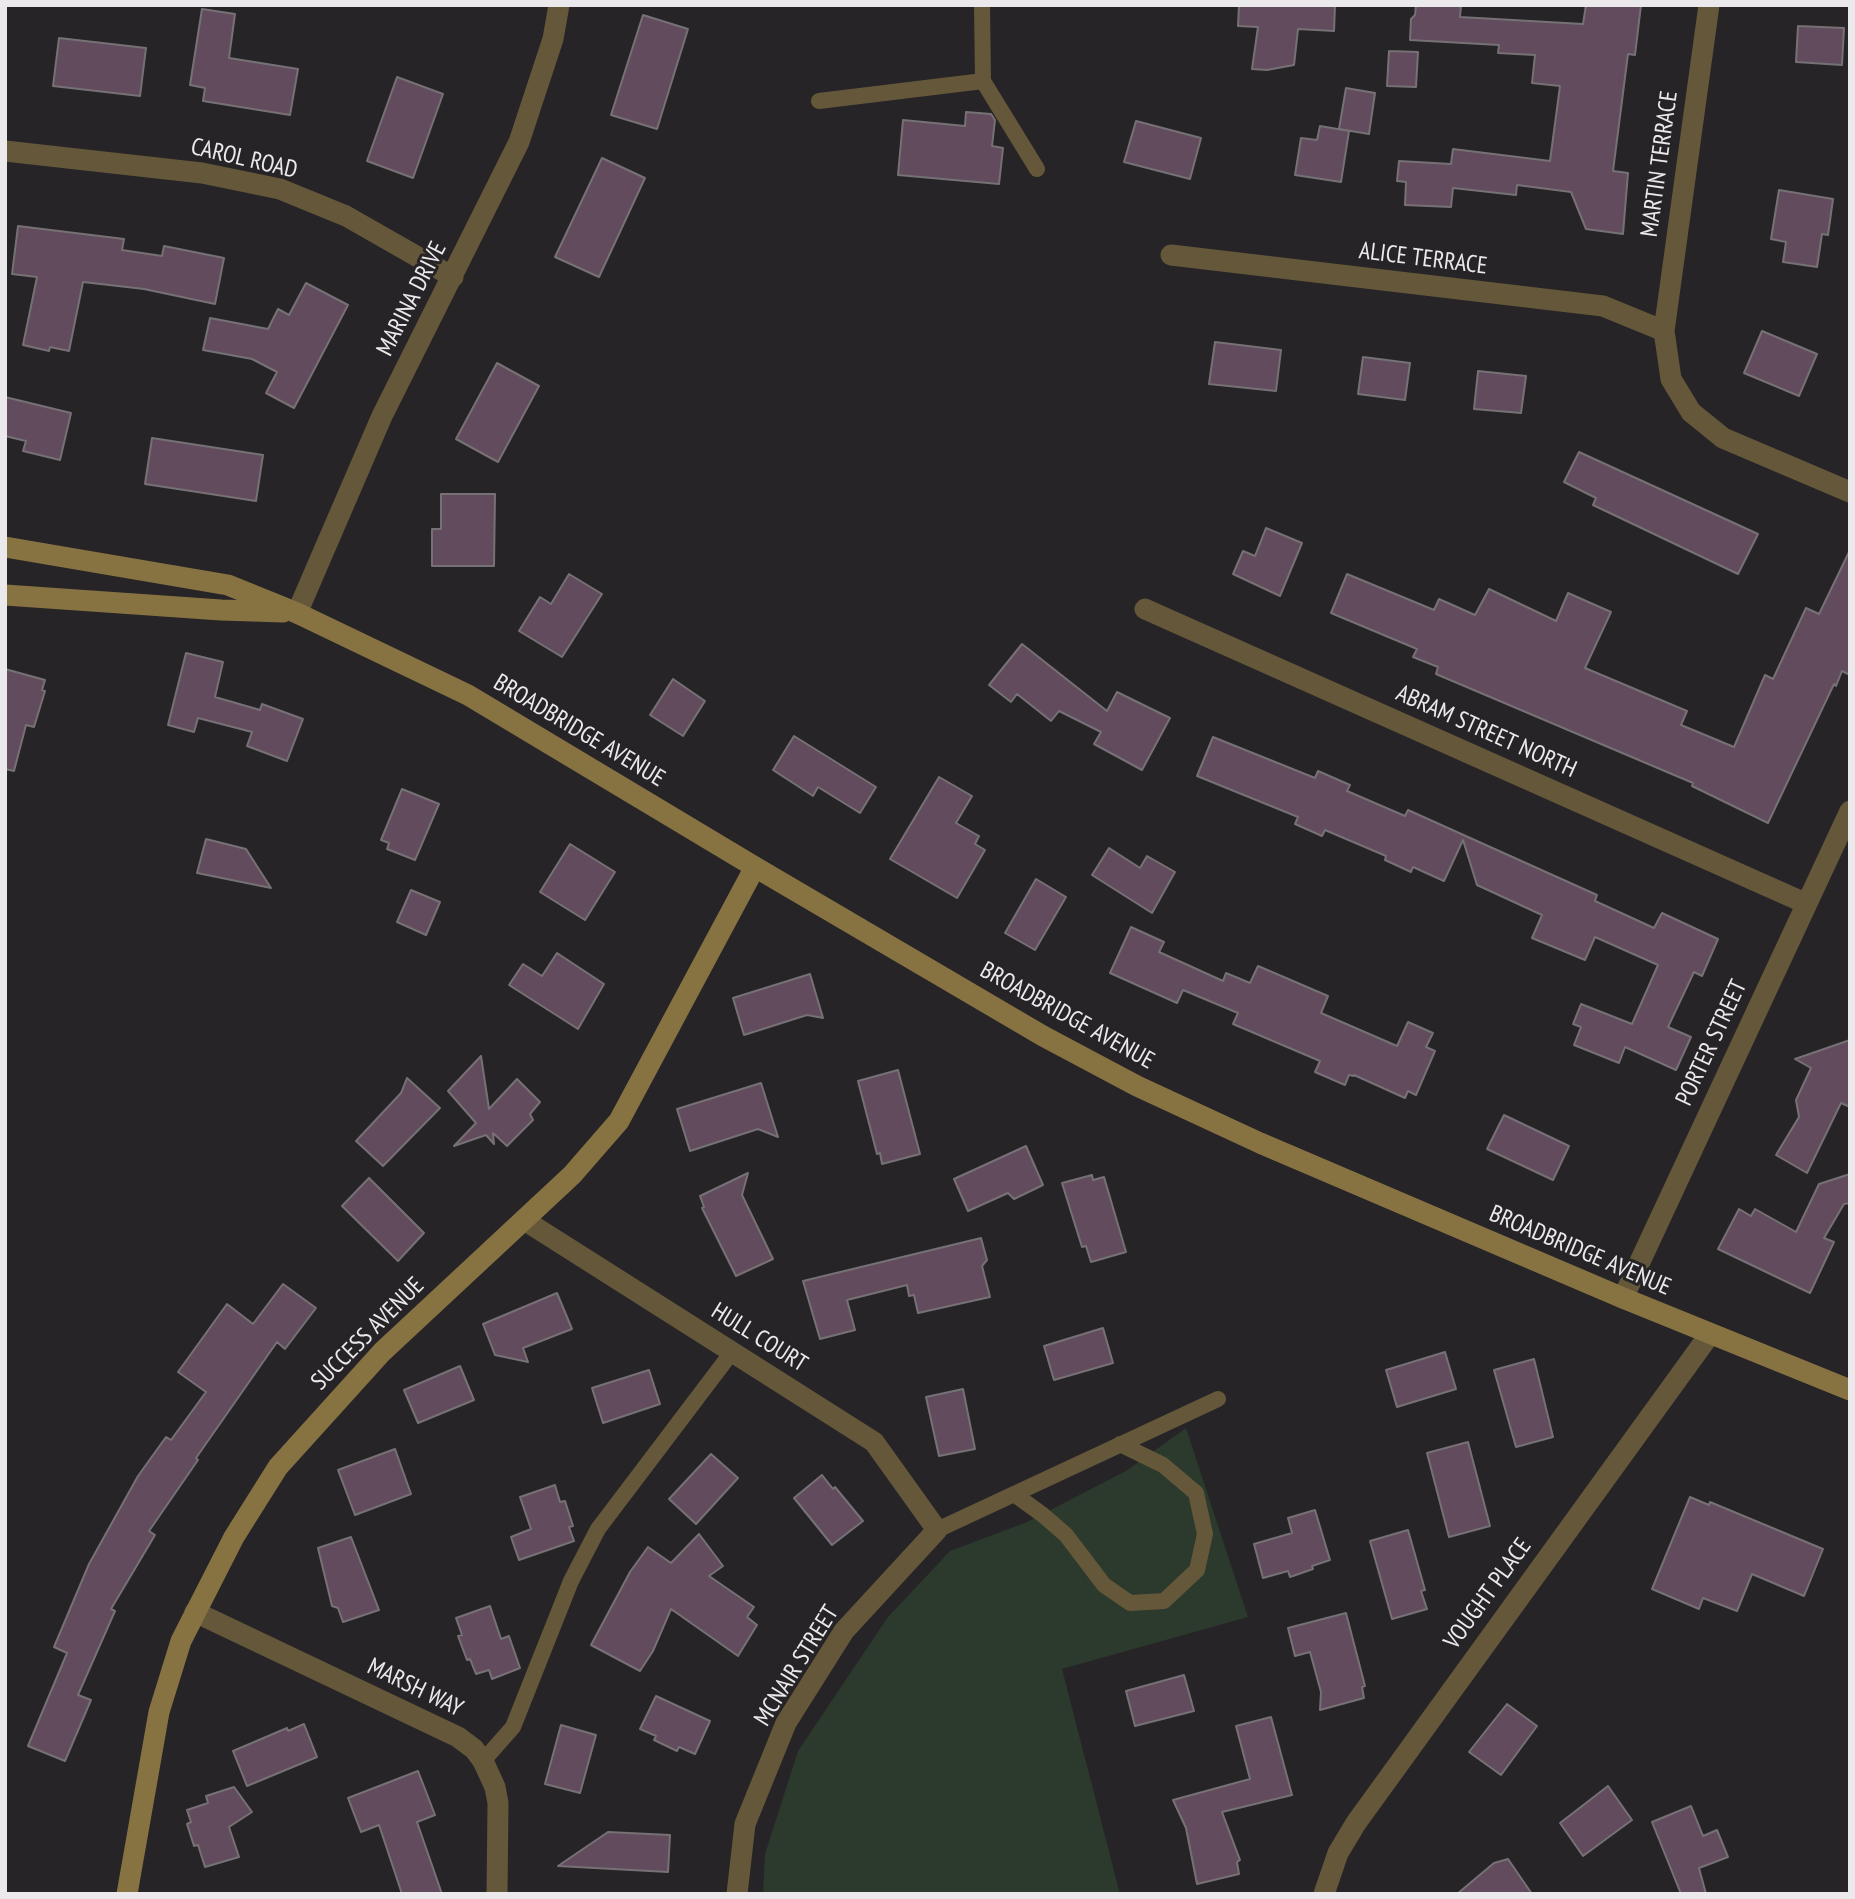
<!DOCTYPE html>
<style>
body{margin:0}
#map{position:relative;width:1855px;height:1899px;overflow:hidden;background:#262427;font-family:"PT Sans Narrow",sans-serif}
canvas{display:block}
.frame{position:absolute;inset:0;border:7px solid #ebe9eb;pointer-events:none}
</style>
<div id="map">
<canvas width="1855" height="1899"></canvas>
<div class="frame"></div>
</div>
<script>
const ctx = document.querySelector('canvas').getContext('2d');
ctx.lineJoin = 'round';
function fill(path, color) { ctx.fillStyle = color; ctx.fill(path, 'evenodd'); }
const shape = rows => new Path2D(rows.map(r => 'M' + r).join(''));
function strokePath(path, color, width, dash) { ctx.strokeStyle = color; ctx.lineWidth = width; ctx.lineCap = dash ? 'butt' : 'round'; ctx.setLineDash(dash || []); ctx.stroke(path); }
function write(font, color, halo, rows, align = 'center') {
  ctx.font = font + ' "PT Sans Narrow",sans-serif'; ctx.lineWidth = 6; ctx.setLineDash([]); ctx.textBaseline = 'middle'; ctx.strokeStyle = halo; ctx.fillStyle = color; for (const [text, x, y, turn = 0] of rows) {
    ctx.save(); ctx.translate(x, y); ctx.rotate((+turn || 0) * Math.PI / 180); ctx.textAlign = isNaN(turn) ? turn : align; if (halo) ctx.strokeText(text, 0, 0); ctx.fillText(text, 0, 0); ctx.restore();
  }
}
const green = shape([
 [1186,1428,1248,1617,1062,1669,1120,1894,763,1894,765,1854,798,1751,888,1617,950,1551,1027,1522,1126,1471]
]);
const building = shape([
 [1239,5,1335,5,1334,31,1298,29,1294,65,1267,70,1252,69,1258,27,1238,26,1239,5],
 [1416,5,1461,5,1460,17,1583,24,1586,5,1641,5,1635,55,1628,54,1613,171,1628,173,1623,234,1586,229,1571,192,1517,185,1516,195,1453,188,1451,207,1405,205,1406,182,1397,181,1399,161,1451,164,1453,149,1550,161,1560,86,1532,83,1535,55,1498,53,1499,45,1410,40,1411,19,1415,15,1416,5],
 [202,9,235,14,229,58,298,69,290,115,203,101,205,88,190,85,202,9],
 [643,15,688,29,657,129,611,115,643,15],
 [1798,26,1844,28,1842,65,1796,62,1798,26],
 [59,38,146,48,140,96,53,86,59,38],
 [1389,51,1418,52,1416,87,1387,86,1389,51],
 [397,77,443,94,413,178,367,161,397,77],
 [1346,88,1375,93,1369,134,1339,129,1346,88],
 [966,112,991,114,995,120,992,146,1003,148,999,184,898,175,903,120,965,126,966,112],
 [1136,121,1201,138,1190,179,1124,162,1136,121],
 [1320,126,1349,131,1341,182,1295,175,1301,138,1317,140,1320,126],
 [602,158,645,178,599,277,555,257,602,158],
 [1779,190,1833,199,1828,235,1822,234,1817,267,1783,262,1786,242,1771,239,1779,190],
 [18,226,124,239,122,250,162,256,164,246,224,258,215,304,144,289,83,282,69,351,50,347,49,351,23,345,37,277,12,274,18,226],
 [306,283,348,305,294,408,266,393,277,372,252,359,203,350,210,318,268,329,278,309,289,315,306,283],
 [1762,331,1817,354,1799,396,1744,373,1762,331],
 [1215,342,1281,350,1276,391,1209,384,1215,342],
 [1363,357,1410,363,1405,400,1358,394,1363,357],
 [497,363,539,386,498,462,456,439,497,363],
 [1478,371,1526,376,1521,413,1474,409,1478,371],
 [5,397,71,413,60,460,23,451,26,441,5,436,5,397],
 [152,438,263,455,256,501,145,484,152,438],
 [1579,452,1758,534,1738,574,1593,505,1596,498,1564,482,1579,452],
 [441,494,495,494,494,566,432,566,432,529,441,529,441,494],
 [1266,528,1302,543,1280,596,1233,574,1243,551,1255,556,1266,528],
 [1850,550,1850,675,1842,671,1836,686,1834,684,1768,823,1692,786,1693,783,1436,674,1438,667,1413,657,1417,649,1331,613,1347,574,1434,610,1439,599,1475,615,1489,589,1556,621,1568,593,1611,612,1585,668,1687,711,1681,725,1734,747,1765,675,1773,679,1806,608,1819,614,1850,550],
 [569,574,602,594,562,657,519,631,540,597,551,604,569,574],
 [1022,644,1107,711,1117,692,1170,718,1142,770,1094,744,1101,732,1059,711,1051,721,1017,694,1011,702,989,685,1022,644],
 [186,653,223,662,215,697,260,710,262,704,303,719,287,761,247,746,252,732,198,718,194,732,168,725,186,653],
 [5,669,45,680,42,690,45,691,34,727,26,725,14,771,5,769,5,669],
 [673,679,705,701,683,736,650,715,673,679],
 [794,736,876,787,860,813,818,787,813,796,773,770,794,736],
 [1213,737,1315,778,1318,771,1350,785,1347,791,1405,816,1408,810,1597,895,1595,901,1654,928,1662,913,1718,939,1702,976,1694,972,1668,1027,1691,1037,1676,1070,1625,1047,1619,1063,1574,1045,1581,1027,1573,1024,1581,1004,1632,1024,1658,965,1595,937,1585,960,1532,938,1542,915,1477,885,1463,840,1444,881,1413,867,1411,872,1385,860,1386,856,1325,830,1322,836,1295,824,1298,817,1197,776,1213,737],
 [939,777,972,796,956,823,979,836,975,844,985,850,957,898,890,859,939,777],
 [402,789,439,804,415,860,387,849,389,843,381,840,402,789],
 [206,839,246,849,271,888,197,873,206,839],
 [570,844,615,872,585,920,540,892,570,844],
 [1109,848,1140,868,1147,856,1175,872,1152,913,1092,875,1109,848],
 [1036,879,1066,897,1035,950,1005,933,1036,879],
 [411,890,440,902,426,935,397,922,411,890],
 [1131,927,1164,942,1159,952,1223,981,1226,973,1250,983,1258,966,1328,996,1321,1013,1397,1046,1408,1022,1433,1033,1426,1047,1435,1051,1416,1095,1408,1091,1405,1098,1354,1075,1354,1076,1349,1075,1345,1085,1315,1072,1320,1061,1233,1024,1238,1013,1183,990,1177,1003,1110,973,1131,927],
 [557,953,604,984,578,1029,509,985,523,964,542,976,557,953],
 [810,974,823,1018,807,1015,744,1035,733,998,810,974],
 [1850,1040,1850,1107,1841,1103,1807,1173,1776,1155,1799,1117,1796,1100,1811,1068,1795,1059,1850,1040],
 [481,1056,489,1109,517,1079,540,1102,530,1114,533,1120,507,1146,493,1133,494,1144,486,1135,454,1146,476,1123,448,1091,481,1056],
 [898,1070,920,1154,882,1164,880,1153,877,1154,858,1081,898,1070],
 [407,1078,440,1108,383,1166,356,1141,401,1093,407,1078],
 [761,1083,778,1137,758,1129,690,1151,677,1109,761,1083],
 [1504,1115,1569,1146,1553,1180,1487,1149,1504,1115],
 [1026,1146,1043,1185,1014,1199,1008,1193,968,1211,954,1179,1026,1146],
 [748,1173,742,1195,773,1259,736,1276,702,1208,704,1207,700,1196,748,1173],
 [1850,1174,1850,1203,1844,1204,1824,1238,1834,1242,1810,1293,1718,1249,1739,1209,1751,1216,1755,1209,1796,1232,1819,1184,1850,1174],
 [1092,1175,1093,1180,1104,1177,1126,1252,1091,1262,1086,1246,1082,1247,1062,1183,1092,1175],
 [369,1178,424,1233,398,1261,342,1206,369,1178],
 [981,1238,987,1260,982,1266,990,1297,918,1313,914,1295,909,1296,907,1285,847,1300,855,1330,820,1339,803,1281,981,1238],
 [283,1284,316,1308,285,1349,277,1342,196,1458,198,1460,149,1531,155,1535,111,1609,115,1611,78,1695,91,1700,65,1761,28,1746,67,1653,54,1647,89,1564,138,1476,166,1437,171,1440,206,1392,178,1372,227,1304,253,1324,283,1284],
 [557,1293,572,1329,523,1348,528,1362,495,1355,483,1324,557,1293],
 [1103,1328,1113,1363,1054,1380,1044,1346,1103,1328],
 [1445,1352,1456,1389,1397,1407,1386,1370,1445,1352],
 [1534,1359,1553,1437,1516,1447,1494,1370,1534,1359],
 [460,1366,474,1400,418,1423,404,1390,460,1366],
 [649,1370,660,1404,603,1423,592,1388,649,1370],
 [963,1389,975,1449,939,1456,926,1397,963,1389],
 [1468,1442,1490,1526,1449,1537,1427,1453,1468,1442],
 [395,1449,411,1494,355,1515,338,1470,395,1449],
 [711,1454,738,1478,696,1524,669,1499,711,1454],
 [822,1475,833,1489,835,1487,863,1521,832,1545,794,1498,822,1475],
 [555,1485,560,1502,565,1501,573,1526,569,1527,574,1541,519,1560,511,1537,531,1529,520,1497,555,1485],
 [1690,1497,1709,1505,1710,1502,1823,1549,1804,1596,1752,1574,1737,1611,1703,1598,1699,1609,1652,1589,1690,1497],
 [1315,1510,1330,1560,1312,1566,1313,1569,1290,1577,1288,1571,1263,1578,1254,1544,1292,1533,1288,1518,1315,1510],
 [1408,1530,1425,1590,1421,1591,1427,1609,1392,1619,1370,1541,1408,1530],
 [699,1534,723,1566,709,1576,754,1607,747,1617,757,1625,738,1656,671,1609,653,1651,640,1671,591,1645,630,1572,648,1547,671,1563,699,1534],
 [351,1537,379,1610,343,1622,338,1608,332,1606,318,1548,351,1537],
 [490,1606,501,1639,509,1636,520,1668,492,1679,489,1670,476,1674,470,1659,467,1660,458,1636,462,1635,456,1618,490,1606],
 [1346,1613,1365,1686,1362,1687,1364,1698,1320,1710,1321,1692,1310,1652,1295,1656,1288,1628,1346,1613],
 [1184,1675,1194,1711,1135,1726,1126,1691,1184,1675],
 [656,1696,710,1721,695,1754,679,1747,677,1751,654,1740,656,1736,640,1729,656,1696],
 [1507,1704,1537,1726,1501,1775,1469,1752,1507,1704],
 [1271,1717,1292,1795,1222,1812,1240,1860,1237,1862,1239,1874,1197,1884,1186,1828,1173,1800,1250,1779,1236,1726,1271,1717],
 [304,1724,317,1757,247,1786,233,1751,287,1728,288,1731,304,1724],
 [561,1725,596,1735,580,1793,545,1784,561,1725],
 [418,1771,435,1815,417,1822,442,1894,402,1894,379,1825,361,1832,348,1798,418,1771],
 [1608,1786,1632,1820,1583,1856,1560,1823,1608,1786],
 [234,1787,252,1812,229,1827,239,1857,205,1867,198,1845,194,1846,187,1824,191,1822,187,1810,208,1803,206,1796,234,1787],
 [1691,1806,1703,1836,1717,1830,1728,1857,1699,1868,1706,1894,1681,1894,1652,1822,1691,1806],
 [608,1832,670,1835,668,1872,558,1866,608,1832],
 [1508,1859,1532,1894,1457,1894,1494,1863,1508,1859]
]);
const lane = shape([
 [983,81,1037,169],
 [819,101,983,81,982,5],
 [1014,1494,1043,1515,1066,1535,1104,1585,1130,1603,1164,1601,1197,1570,1205,1534,1196,1493,1163,1465,1120,1444],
 [937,1530,1218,1399],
 [483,1761,513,1727,571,1581,598,1529,732,1352]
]);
const street = shape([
 [1709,5,1664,331,1671,379,1691,412,1723,438,1850,492],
 [5,151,202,173,280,189,346,216,453,277],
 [1171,255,1603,306,1664,331],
 [1145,609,1805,903],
 [297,613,382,416,519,142,553,39,559,5],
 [524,1220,874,1442,937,1530,844,1631,786,1723,745,1824,737,1894],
 [1623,1298,1850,811],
 [195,1612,458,1737,474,1749,483,1761,495,1787,498,1803,497,1894],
 [1324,1894,1338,1853,1356,1823,1710,1334]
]);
const secondary = shape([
 [5,547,228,585,297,613,468,695,755,867,1043,1036,1137,1086,1260,1143,1623,1298,1850,1390],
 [5,595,221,610,283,612],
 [127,1894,159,1712,181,1641,234,1537,278,1467,382,1352,572,1175,619,1121,755,867]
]);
const streetNames = [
 ["CAROL ROAD",244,159,13],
 ["MARTIN TERRACE",1660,164,-82],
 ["ALICE TERRACE",1423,259,7],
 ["MARINA DRIVE",412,299,-63],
 ["BROADBRIDGE AVENUE",579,731,31],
 ["ABRAM STREET NORTH",1486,732,24],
 ["BROADBRIDGE AVENUE",1067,1016,29],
 ["PORTER STREET",1712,1043,-65],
 ["BROADBRIDGE AVENUE",1580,1251,23],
 ["SUCCESS AVENUE",368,1334,-45],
 ["HULL COURT",759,1338,32],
 ["VOUGHT PLACE",1488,1594,-54],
 ["MCNAIR STREET",797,1666,-58],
 ["MARSH WAY",415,1688,26]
];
fill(green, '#2b3a2c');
fill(building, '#634b5e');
strokePath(building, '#757174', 2);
strokePath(lane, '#64573a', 16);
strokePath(street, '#64573a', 21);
strokePath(secondary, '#877242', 21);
write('24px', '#ebe9eb', '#262427', streetNames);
</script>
